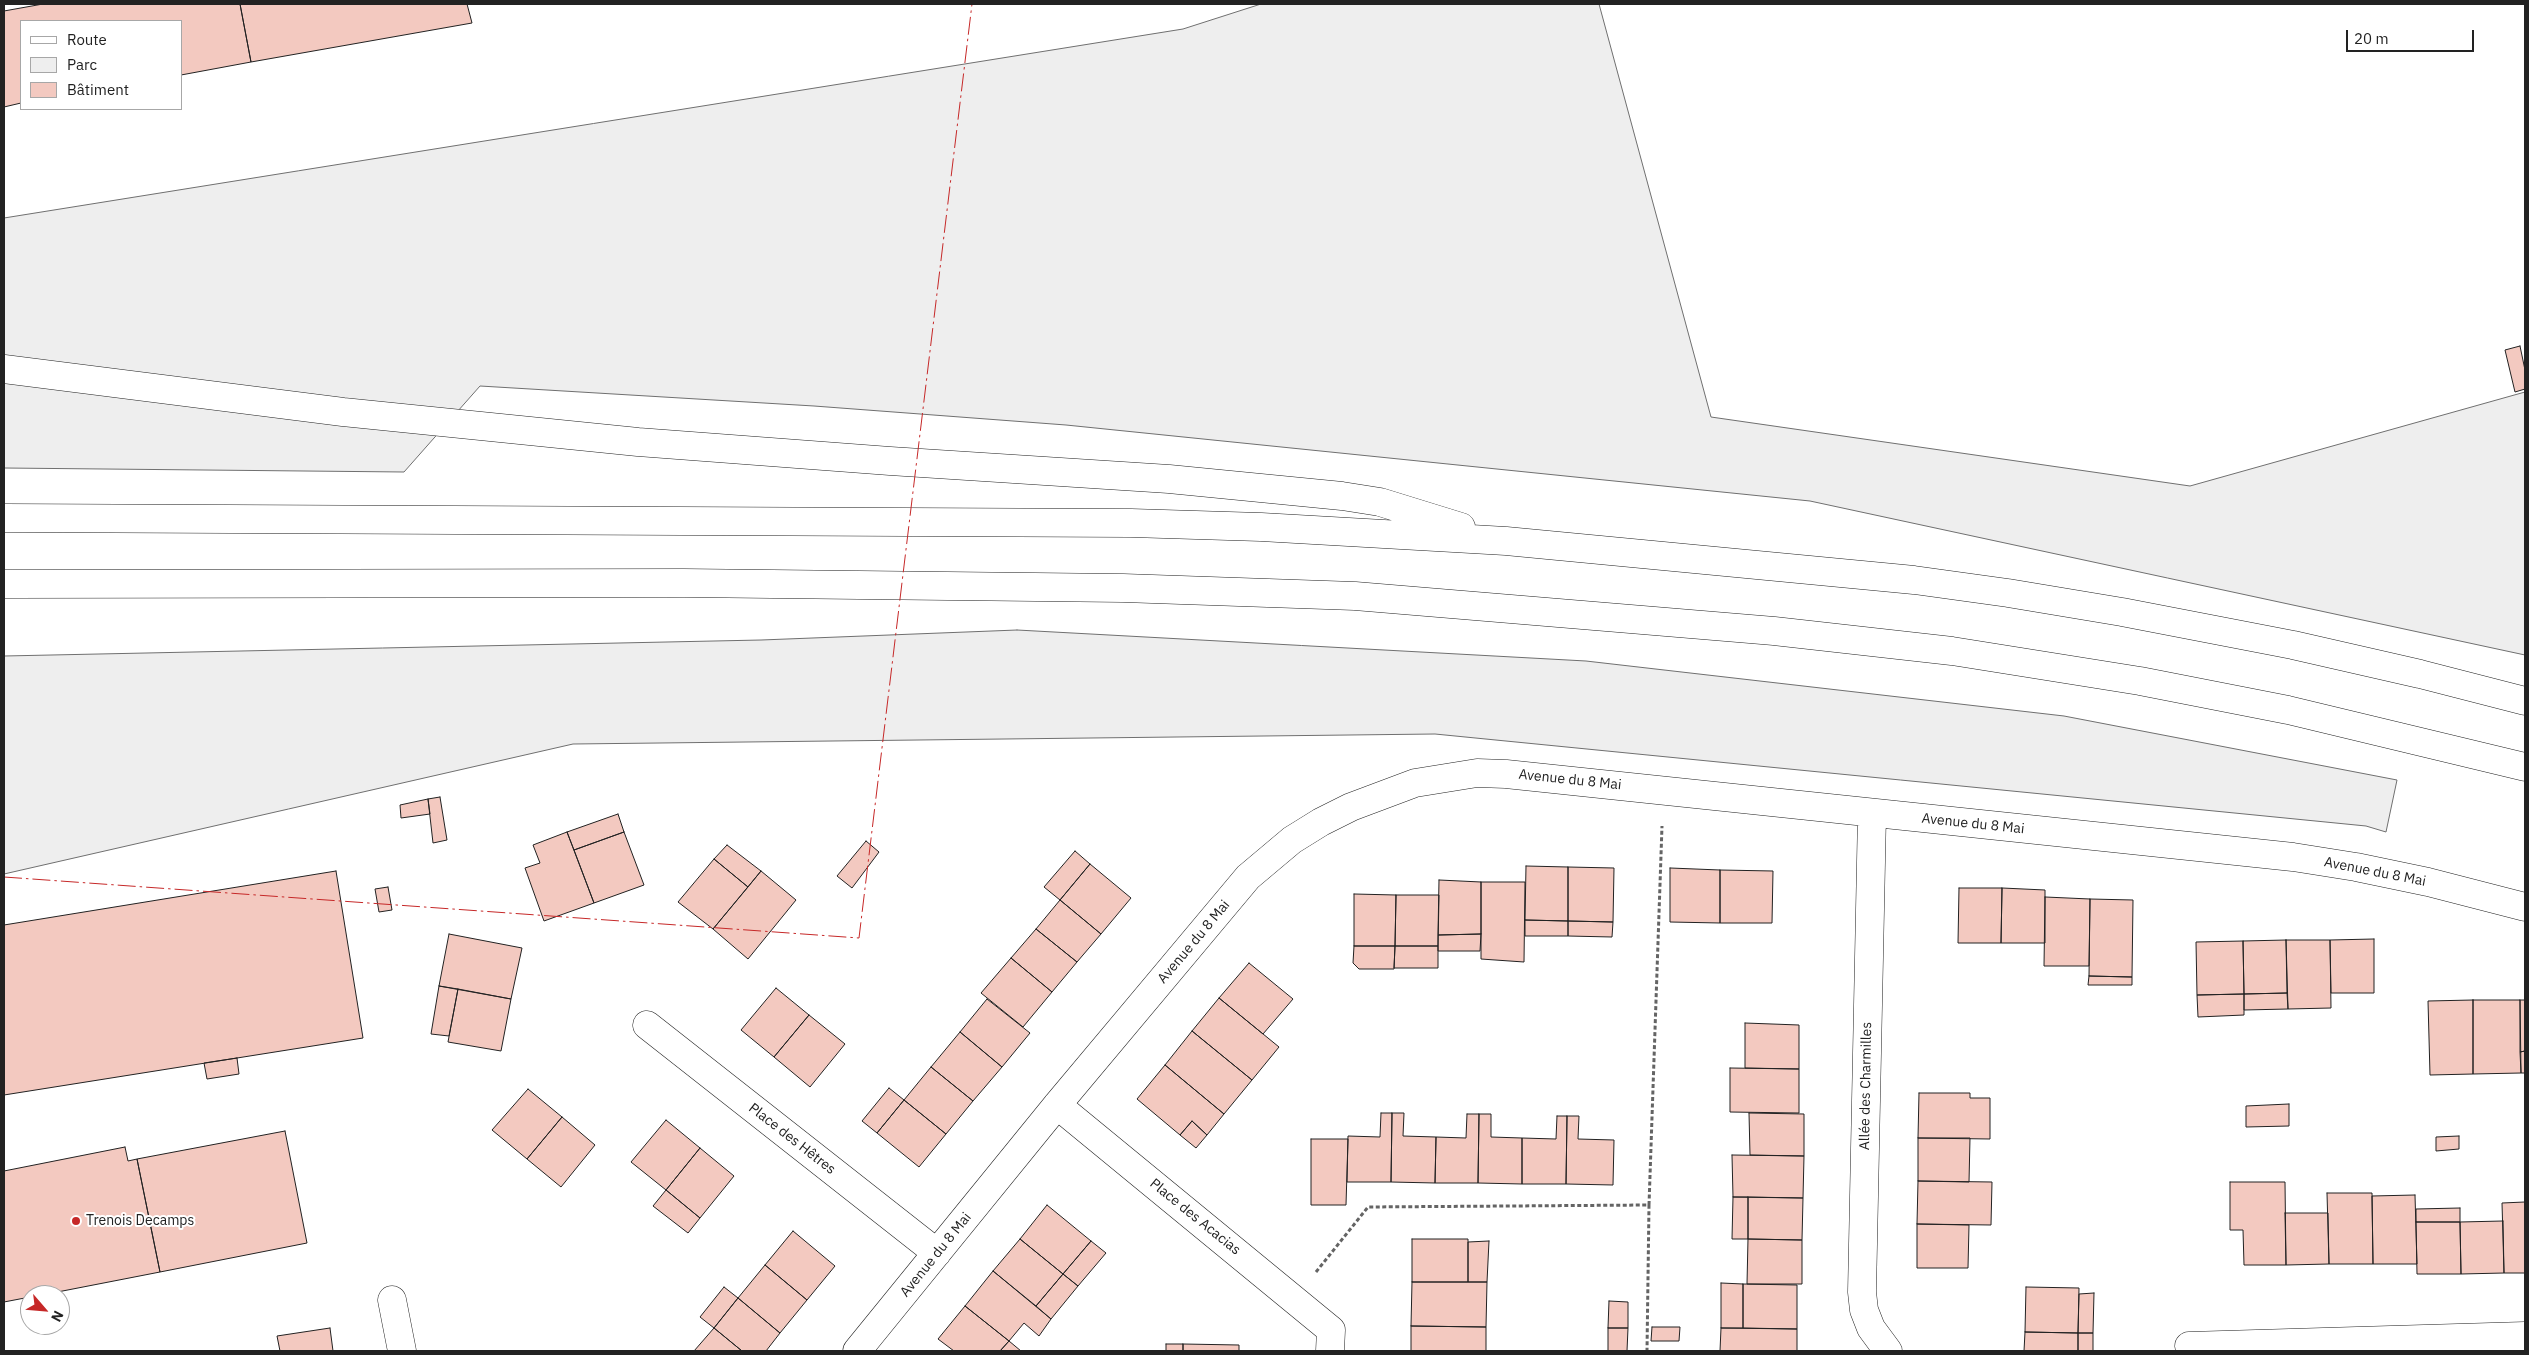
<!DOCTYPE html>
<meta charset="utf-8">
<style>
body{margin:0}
#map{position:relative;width:2529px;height:1355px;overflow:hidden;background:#fff;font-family:"IBM Plex Sans",sans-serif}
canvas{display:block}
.frame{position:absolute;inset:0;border:5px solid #222;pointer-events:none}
.legend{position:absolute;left:20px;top:20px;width:162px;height:90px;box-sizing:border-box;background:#fff;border:1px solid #a7a7a7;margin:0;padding:6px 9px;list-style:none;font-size:15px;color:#222}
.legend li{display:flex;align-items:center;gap:10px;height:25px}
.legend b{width:25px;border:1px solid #a7a7a7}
.north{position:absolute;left:20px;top:1285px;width:50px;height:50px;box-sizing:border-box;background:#fff;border:1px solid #a7a7a7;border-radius:50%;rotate:117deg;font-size:14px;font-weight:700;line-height:20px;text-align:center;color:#222}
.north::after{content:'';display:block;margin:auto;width:18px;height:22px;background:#c62828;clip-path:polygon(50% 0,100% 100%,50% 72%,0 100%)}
.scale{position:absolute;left:2346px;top:30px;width:128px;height:22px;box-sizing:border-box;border:2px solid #222;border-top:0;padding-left:6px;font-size:15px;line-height:18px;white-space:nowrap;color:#222;-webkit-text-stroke:4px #fff;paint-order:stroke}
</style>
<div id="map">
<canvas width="2529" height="1355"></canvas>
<div class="frame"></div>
<ul class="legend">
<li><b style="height:6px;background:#fff"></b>Route</li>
<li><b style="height:14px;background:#eee"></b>Parc</li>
<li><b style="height:14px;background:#f3c9c0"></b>Bâtiment</li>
</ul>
<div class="north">N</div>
<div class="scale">20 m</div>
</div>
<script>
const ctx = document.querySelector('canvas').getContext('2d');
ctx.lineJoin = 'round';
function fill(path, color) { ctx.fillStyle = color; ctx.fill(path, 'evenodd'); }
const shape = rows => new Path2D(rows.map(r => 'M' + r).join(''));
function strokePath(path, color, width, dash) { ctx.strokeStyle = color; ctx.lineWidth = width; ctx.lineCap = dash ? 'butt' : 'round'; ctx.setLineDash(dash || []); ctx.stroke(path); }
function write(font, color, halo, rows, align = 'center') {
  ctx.font = font + ' "IBM Plex Sans",sans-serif'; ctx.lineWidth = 4; ctx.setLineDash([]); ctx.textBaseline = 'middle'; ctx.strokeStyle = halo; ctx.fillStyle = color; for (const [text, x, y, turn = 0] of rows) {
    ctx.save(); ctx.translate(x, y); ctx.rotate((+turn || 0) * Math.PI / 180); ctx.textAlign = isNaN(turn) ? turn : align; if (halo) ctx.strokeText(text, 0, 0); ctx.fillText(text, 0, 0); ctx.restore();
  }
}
const green = shape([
 [1261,4,1599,4,1711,417,2190,486,2525,392,2525,655,1810,501,1066,425,814,406,480,386,404,472,4,468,4,218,1183,29,1261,4],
 [1017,630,1586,661,2064,716,2397,780,2386,832,2366,826,1435,734,573,744,4,874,4,656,761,640,1017,630]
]);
const building = shape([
 [43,4,240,4,251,62,181,75,181,21,21,21,21,103,4,107,4,11,43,4],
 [240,4,467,4,472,23,251,62,240,4],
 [2520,346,2525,370,2525,389,2515,392,2505,350,2520,346],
 [440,797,447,840,433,843,428,799,440,797],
 [428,799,430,814,401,818,400,805,428,799],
 [618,814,624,832,574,850,567,832,618,814],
 [567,832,594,903,544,921,525,868,540,863,533,845,567,832],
 [624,832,644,885,594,903,574,850,624,832],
 [866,841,879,852,852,888,837,876,866,841],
 [727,845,761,871,748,887,714,859,727,845],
 [1075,851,1090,864,1060,900,1044,887,1075,851],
 [714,859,748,887,713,929,678,902,714,859],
 [1090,864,1131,898,1101,934,1060,900,1090,864],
 [1526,866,1568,867,1568,921,1525,920,1526,866],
 [1568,867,1614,868,1613,922,1568,921,1568,867],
 [1670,868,1720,870,1720,923,1670,922,1670,868],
 [1720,870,1773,871,1772,923,1720,923,1720,870],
 [336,871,363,1038,4,1095,4,925,336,871],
 [761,871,796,900,748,959,713,929,761,871],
 [1439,880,1481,882,1481,934,1438,935,1439,880],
 [1481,882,1525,882,1524,962,1481,959,1481,882],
 [388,887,392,910,379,912,375,889,388,887],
 [1959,888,2002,888,2001,943,1958,943,1959,888],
 [2002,888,2045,890,2045,943,2001,943,2002,888],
 [1354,894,1396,895,1395,946,1354,946,1354,894],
 [1396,895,1439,895,1438,946,1395,946,1396,895],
 [2045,897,2090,899,2089,966,2044,966,2045,897],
 [2090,899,2133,900,2132,977,2089,976,2090,899],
 [1060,900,1101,934,1077,962,1036,929,1060,900],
 [1525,920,1568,921,1568,936,1525,936,1525,920],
 [1568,921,1613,922,1612,937,1568,936,1568,921],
 [1036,929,1077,962,1052,992,1011,958,1036,929],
 [449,934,522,948,511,999,439,986,449,934],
 [1481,934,1480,951,1438,951,1438,935,1481,934],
 [2374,939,2374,993,2331,993,2330,940,2374,939],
 [2286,940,2287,993,2244,994,2243,941,2286,940],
 [2286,940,2330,940,2331,1008,2288,1009,2286,940],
 [2243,941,2244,994,2197,995,2196,942,2243,941],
 [1354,946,1395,946,1394,969,1359,969,1353,963,1354,946],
 [1395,946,1438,946,1438,968,1394,968,1395,946],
 [1011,958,1052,992,1023,1027,981,993,1011,958],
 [1249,963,1293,999,1263,1034,1219,998,1249,963],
 [2089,976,2132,977,2132,985,2088,985,2089,976],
 [439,986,458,989,449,1036,431,1034,439,986],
 [776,988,809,1015,774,1057,741,1030,776,988],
 [458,989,511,999,501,1051,448,1042,458,989],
 [2287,993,2288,1009,2244,1010,2244,994,2287,993],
 [2244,994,2244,1015,2198,1017,2197,995,2244,994],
 [1219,998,1279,1047,1252,1080,1192,1031,1219,998],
 [987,999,1030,1033,1002,1067,960,1032,987,999],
 [2473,1000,2473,1074,2430,1075,2428,1001,2473,1000],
 [2473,1000,2520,1000,2521,1073,2473,1074,2473,1000],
 [2520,1000,2525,1000,2525,1051,2520,1052,2520,1000],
 [809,1015,845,1044,810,1087,774,1057,809,1015],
 [1745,1023,1799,1025,1799,1069,1745,1068,1745,1023],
 [1192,1031,1252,1080,1224,1114,1165,1065,1192,1031],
 [960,1032,1002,1067,973,1101,931,1067,960,1032],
 [2525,1051,2525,1073,2521,1073,2520,1052,2525,1051],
 [237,1058,239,1074,207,1079,204,1063,237,1058],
 [1165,1065,1224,1114,1207,1135,1192,1121,1180,1135,1137,1099,1165,1065],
 [931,1067,973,1101,946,1134,904,1100,931,1067],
 [1730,1068,1799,1069,1799,1113,1730,1112,1730,1068],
 [889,1088,904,1100,877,1133,862,1121,889,1088],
 [528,1089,562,1117,527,1159,492,1130,528,1089],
 [1919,1093,1970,1093,1970,1098,1990,1098,1990,1139,1918,1138,1919,1093],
 [904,1100,946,1134,919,1167,877,1133,904,1100],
 [2289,1104,2289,1126,2246,1127,2246,1106,2289,1104],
 [1381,1113,1392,1113,1391,1182,1347,1182,1348,1136,1380,1137,1381,1113],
 [1392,1113,1404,1113,1403,1136,1436,1137,1435,1183,1391,1182,1392,1113],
 [1749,1113,1804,1114,1804,1156,1750,1155,1749,1113],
 [1467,1114,1479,1114,1478,1183,1435,1183,1436,1137,1466,1138,1467,1114],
 [1479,1114,1491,1114,1491,1137,1522,1138,1522,1184,1478,1183,1479,1114],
 [1557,1116,1567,1116,1566,1184,1522,1184,1522,1138,1556,1139,1557,1116],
 [1567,1116,1579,1116,1578,1139,1614,1140,1613,1185,1566,1184,1567,1116],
 [562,1117,595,1145,561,1187,527,1159,562,1117],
 [666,1120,700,1148,666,1190,631,1162,666,1120],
 [1192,1121,1207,1135,1196,1148,1180,1135,1192,1121],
 [285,1131,307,1243,160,1272,137,1159,285,1131],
 [2459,1136,2459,1149,2436,1151,2436,1137,2459,1136],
 [1918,1138,1970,1138,1969,1182,1918,1181,1918,1138],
 [1311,1139,1348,1139,1346,1205,1311,1205,1311,1139],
 [125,1147,128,1161,137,1159,160,1272,42,1295,30,1295,30,1297,4,1302,4,1171,125,1147],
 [700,1148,734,1176,700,1218,666,1190,700,1148],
 [1732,1155,1804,1156,1803,1198,1733,1197,1732,1155],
 [1918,1181,1992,1182,1991,1225,1917,1224,1918,1181],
 [2230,1182,2285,1182,2286,1265,2244,1265,2243,1230,2230,1230,2230,1182],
 [666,1190,700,1218,688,1233,653,1206,666,1190],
 [2327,1193,2372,1193,2373,1264,2329,1264,2327,1193],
 [2415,1195,2417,1264,2373,1264,2372,1196,2415,1195],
 [1733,1197,1748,1197,1748,1239,1732,1239,1733,1197],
 [1748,1197,1803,1198,1802,1240,1748,1239,1748,1197],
 [2525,1202,2525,1273,2504,1273,2502,1203,2525,1202],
 [1047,1205,1091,1241,1063,1274,1020,1239,1047,1205],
 [2460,1208,2460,1222,2416,1222,2416,1209,2460,1208],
 [2285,1213,2328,1213,2329,1264,2286,1265,2285,1213],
 [2503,1221,2504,1273,2461,1274,2460,1222,2503,1221],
 [2416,1222,2460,1222,2461,1274,2417,1274,2416,1222],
 [1917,1224,1969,1225,1968,1268,1917,1268,1917,1224],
 [793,1231,835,1266,807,1300,765,1265,793,1231],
 [1020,1239,1063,1274,1036,1306,993,1271,1020,1239],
 [1412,1239,1468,1239,1468,1282,1412,1282,1412,1239],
 [1748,1239,1802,1240,1802,1284,1747,1284,1748,1239],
 [1091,1241,1106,1253,1078,1286,1063,1274,1091,1241],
 [1489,1241,1487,1282,1468,1282,1468,1242,1489,1241],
 [765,1265,807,1300,780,1333,738,1298,765,1265],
 [993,1271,1051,1319,1039,1336,1024,1323,1009,1341,965,1306,993,1271],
 [1063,1274,1078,1286,1051,1319,1036,1306,1063,1274],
 [1412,1282,1487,1282,1486,1327,1411,1326,1412,1282],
 [1721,1283,1743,1284,1743,1328,1721,1328,1721,1283],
 [1743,1284,1797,1285,1797,1329,1743,1328,1743,1284],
 [724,1287,738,1298,714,1328,700,1317,724,1287],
 [2026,1287,2079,1288,2078,1333,2025,1332,2026,1287],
 [2094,1293,2093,1333,2078,1333,2079,1294,2094,1293],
 [738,1298,780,1333,766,1351,742,1351,714,1328,738,1298],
 [1609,1301,1628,1302,1628,1328,1608,1328,1609,1301],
 [965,1306,1009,1341,1000,1351,954,1351,938,1339,965,1306],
 [1411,1326,1486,1327,1486,1351,1411,1351,1411,1326],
 [1652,1327,1680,1327,1679,1341,1651,1341,1652,1327],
 [330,1328,333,1351,280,1351,277,1336,330,1328],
 [714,1328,742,1351,694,1351,714,1328],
 [1608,1328,1628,1328,1627,1351,1608,1351,1608,1328],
 [1721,1328,1797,1329,1797,1351,1720,1351,1721,1328],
 [2025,1332,2078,1333,2078,1351,2024,1351,2025,1332],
 [2078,1333,2093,1333,2093,1351,2078,1351,2078,1333],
 [1009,1341,1021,1351,1000,1351,1009,1341],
 [1166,1344,1183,1344,1183,1351,1166,1351,1166,1344],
 [1183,1344,1239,1345,1239,1351,1183,1351,1183,1344]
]);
const path = shape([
 [1649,1205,1662,826],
 [1316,1272,1368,1207,1649,1205,1647,1351]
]);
const minor = shape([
 [1872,814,1862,1292,1864,1310,1871,1328,1888,1351],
 [647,1025,937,1253],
 [1057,1105,1331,1330,1330,1351],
 [392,1300,402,1351],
 [2189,1346,2525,1336],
 [857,1351,1057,1105,1248,877,1292,840,1321,822,1351,807,1415,783,1477,773,1506,774,2293,857,2356,867,2428,882,2525,907]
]);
const motorway = shape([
 [4,369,343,412,638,442,890,461,1169,479,1342,496,1380,502,1461,527],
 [4,518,1131,523,1261,527,1506,541,1914,580,2008,593,2122,612,2293,645,2420,674,2525,701],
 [4,584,684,583,1123,588,1355,596,1774,631,1952,651,2140,681,2288,710,2525,767]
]);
const power = shape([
 [4,877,859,938,972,4]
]);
const markers = [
 [76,1221,5,"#c62828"]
];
const streetNames = [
 ["Avenue du 8 Mai",1570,780,6],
 ["Avenue du 8 Mai",1973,824,6],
 ["Avenue du 8 Mai",2375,872,11],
 ["Avenue du 8 Mai",1194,942,-50],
 ["Allée des Charmilles",1866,1086,-89],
 ["Place des Hêtres",792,1139,38],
 ["Place des Acacias",1195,1217,39],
 ["Avenue du 8 Mai",936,1255,-51]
];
const poiNames = [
 ["Trenois Decamps",86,1221]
];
fill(green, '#eee');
strokePath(green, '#6f6f6f', 1);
fill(building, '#f3c9c0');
strokePath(building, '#222', 1);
strokePath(minor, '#222', 29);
strokePath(motorway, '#222', 29);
strokePath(path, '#646464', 3, [4, 2.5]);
strokePath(minor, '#fff', 28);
strokePath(motorway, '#fff', 28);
strokePath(power, '#c62828', 1, [18, 4, 2.5, 4]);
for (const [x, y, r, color] of markers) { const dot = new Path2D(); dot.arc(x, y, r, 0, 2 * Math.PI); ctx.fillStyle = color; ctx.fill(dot); strokePath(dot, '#fff', 2); }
write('14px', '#222', '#fff', streetNames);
write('14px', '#222', '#fff', poiNames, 'left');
</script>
